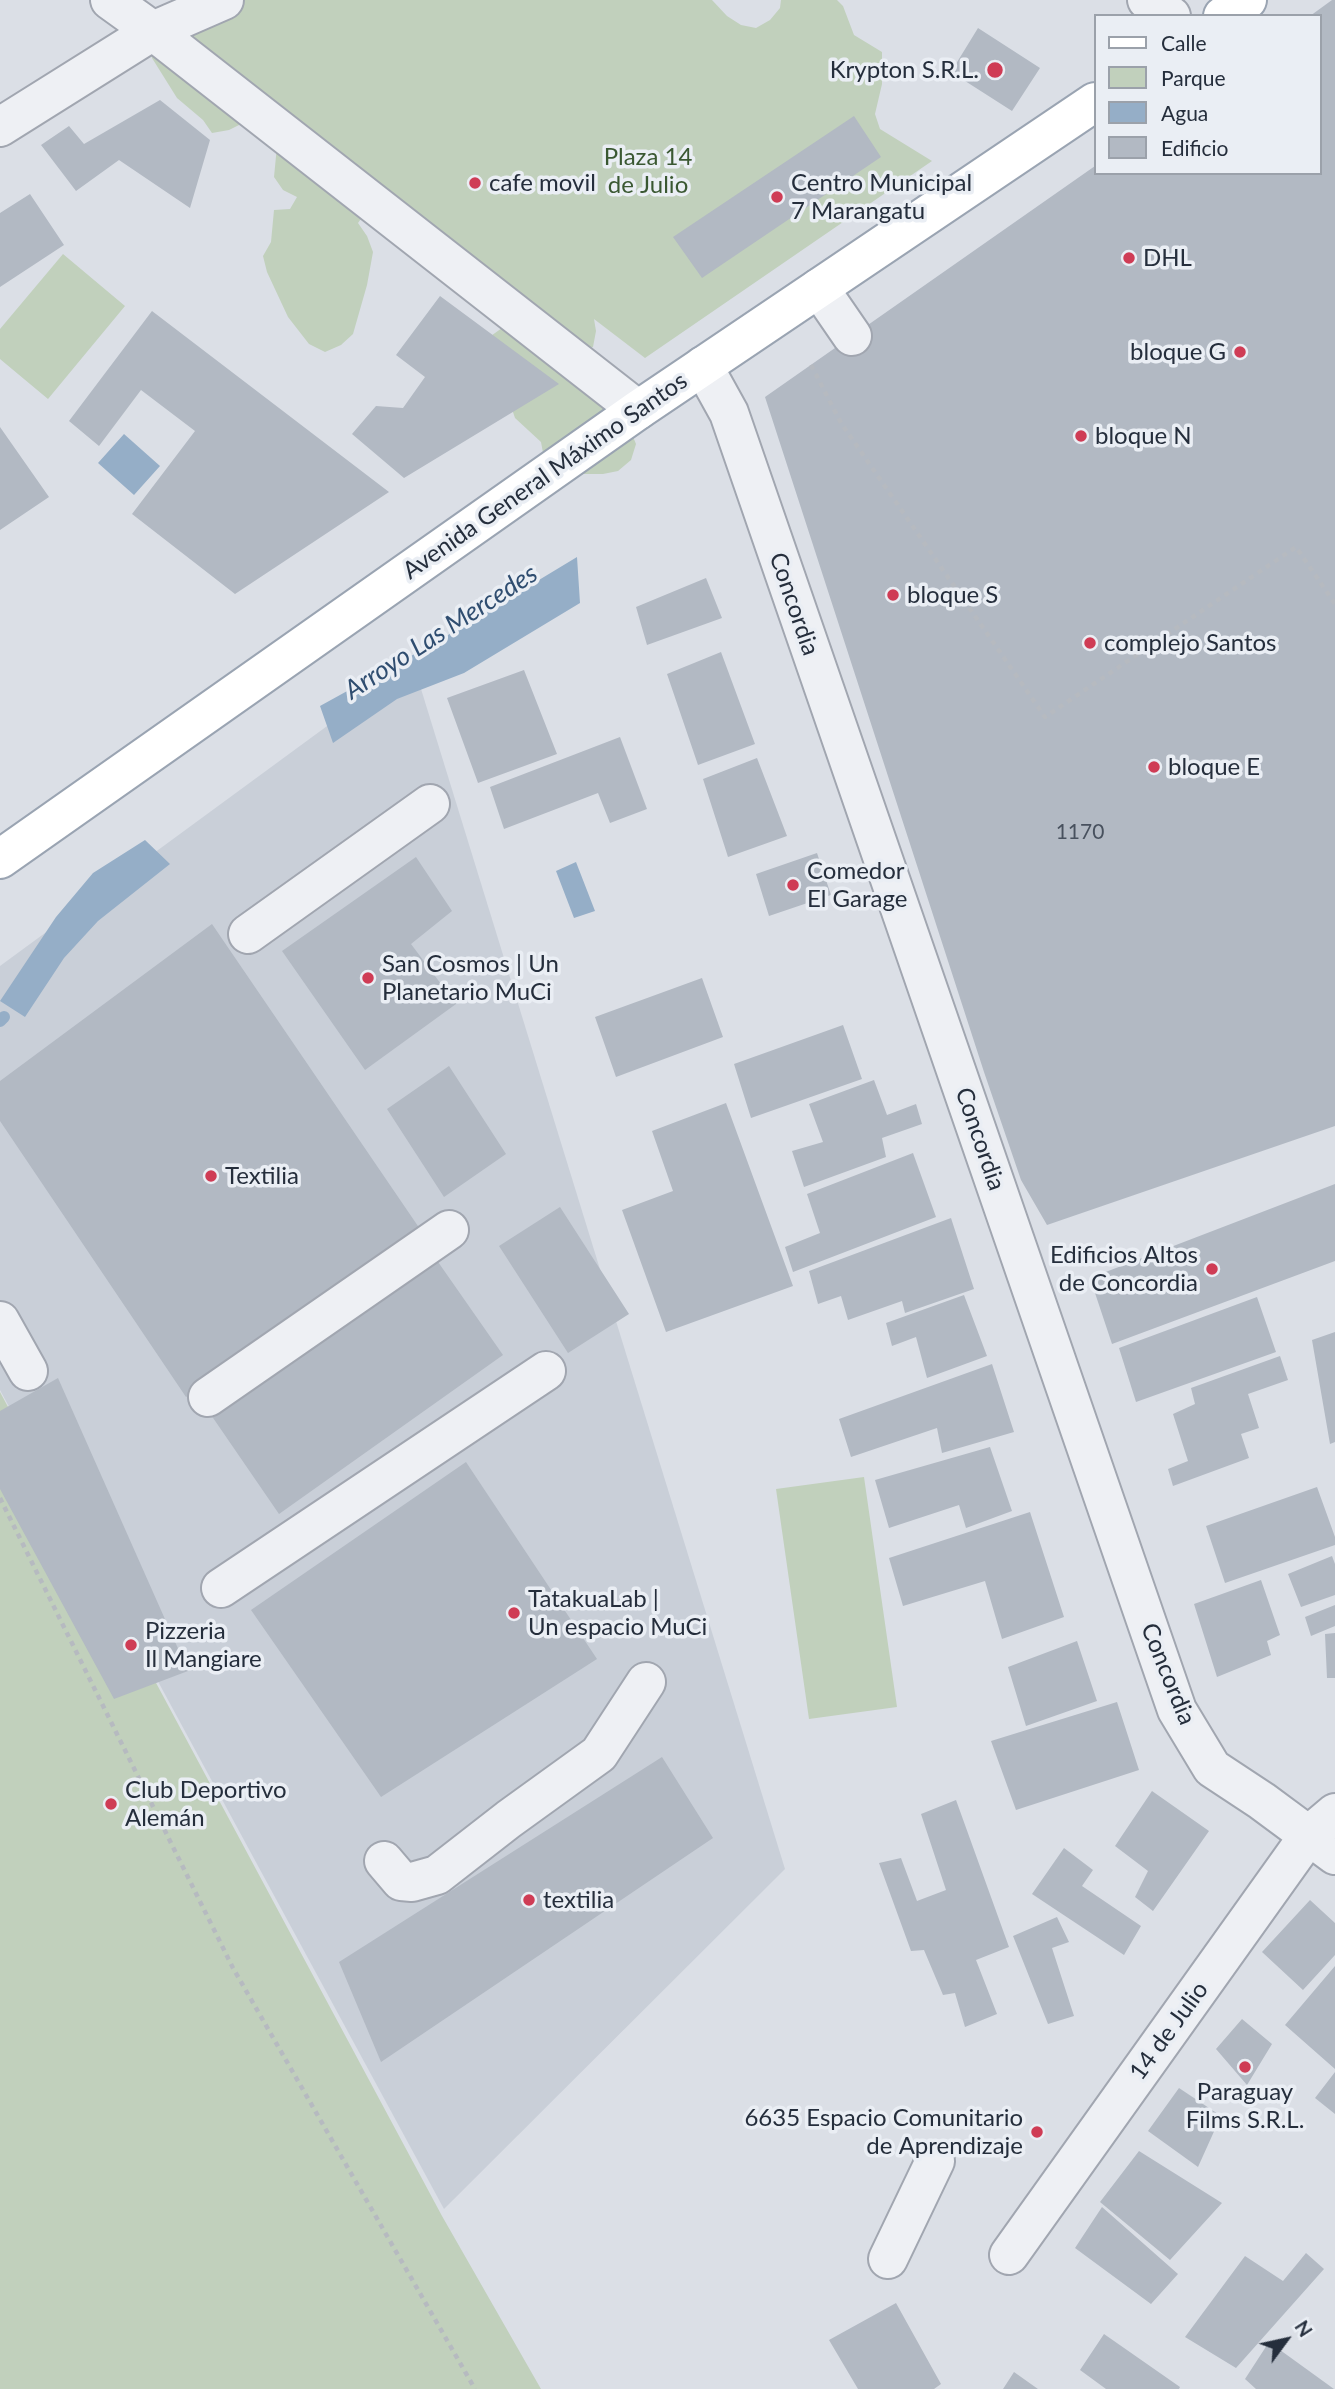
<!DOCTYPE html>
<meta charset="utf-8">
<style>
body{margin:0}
#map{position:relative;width:1335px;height:2389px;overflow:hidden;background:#dbdfe6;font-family:Lato,sans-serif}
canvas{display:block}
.legend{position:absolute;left:1094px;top:14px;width:228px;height:161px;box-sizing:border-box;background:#eaeef4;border:2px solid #9ba1aa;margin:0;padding:9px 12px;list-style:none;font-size:21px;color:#252e3c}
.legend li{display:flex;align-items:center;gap:14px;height:35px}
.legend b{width:35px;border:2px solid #9ba1aa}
.north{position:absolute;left:1251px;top:2305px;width:70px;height:70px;-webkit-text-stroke:5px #eaeef4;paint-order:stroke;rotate:57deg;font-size:19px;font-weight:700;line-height:28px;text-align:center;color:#252e3c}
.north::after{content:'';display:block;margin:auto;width:24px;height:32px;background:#252e3c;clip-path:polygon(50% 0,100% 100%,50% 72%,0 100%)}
</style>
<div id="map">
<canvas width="1335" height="2389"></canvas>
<ul class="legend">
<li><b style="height:9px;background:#fff"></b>Calle</li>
<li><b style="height:19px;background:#c1d0bc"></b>Parque</li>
<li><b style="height:19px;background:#95aec7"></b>Agua</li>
<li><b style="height:19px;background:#b2b9c3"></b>Edificio</li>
</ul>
<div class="north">N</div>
</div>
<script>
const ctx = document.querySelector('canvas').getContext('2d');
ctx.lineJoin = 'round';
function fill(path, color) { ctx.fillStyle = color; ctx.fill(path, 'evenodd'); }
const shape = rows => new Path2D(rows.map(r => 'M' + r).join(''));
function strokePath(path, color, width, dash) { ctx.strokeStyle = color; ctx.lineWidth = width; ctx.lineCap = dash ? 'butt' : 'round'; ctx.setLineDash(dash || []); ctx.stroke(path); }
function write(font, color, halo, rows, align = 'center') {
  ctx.font = font + ' Lato,sans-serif'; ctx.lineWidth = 7; ctx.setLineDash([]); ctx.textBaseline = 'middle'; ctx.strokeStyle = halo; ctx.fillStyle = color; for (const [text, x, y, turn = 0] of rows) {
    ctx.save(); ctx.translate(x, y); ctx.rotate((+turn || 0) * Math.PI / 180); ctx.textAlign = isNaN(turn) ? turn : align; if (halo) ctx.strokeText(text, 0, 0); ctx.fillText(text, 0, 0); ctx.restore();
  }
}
const built = shape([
 [413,663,785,1869,444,2209,0,1390,0,966]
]);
const green = shape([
 [181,0,712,0,727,16,741,25,756,28,770,20,780,8,781,0,837,0,843,6,854,35,882,52,882,84,875,114,880,129,932,161,645,358,594,319,596,331,593,347,578,351,629,427,636,444,631,460,618,471,603,474,571,474,544,458,541,442,515,418,488,338,502,328,437,231,427,220,413,209,382,207,367,210,358,223,367,236,373,252,367,285,353,334,341,345,325,352,309,344,288,317,267,272,263,256,271,242,274,210,290,209,297,197,283,190,274,177,277,146,243,123,229,130,212,133,203,120,177,98,152,58,149,43],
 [63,254,125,306,48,399,0,359,0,329],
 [0,1392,442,2216,541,2389,0,2389],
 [864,1477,897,1707,809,1719,776,1489]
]);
const water = shape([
 [124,434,160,466,134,495,98,463],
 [577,557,580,603,464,673,397,699,333,743,320,706,438,641],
 [145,840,170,864,98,921,64,958,25,1017,0,1001,56,917,93,873],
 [576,862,595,911,574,918,556,871]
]);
const stream = shape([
 [0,1021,4,1017]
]);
const building = shape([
 [1332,0,1335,0,1335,1126,1047,1225,1021,1180,984,1072,765,397,1095,166,1095,173,1319,173,1319,16,1310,16],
 [978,28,1040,68,1012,111,951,72],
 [160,100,210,140,190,208,119,160,76,191,41,145,69,126,84,144],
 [854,116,881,157,702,278,673,237],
 [30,194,64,245,0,287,0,213],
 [440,296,559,384,404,478,352,434,376,406,403,408,425,377,396,355],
 [152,311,389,492,235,594,132,514,195,431,141,390,99,446,69,421],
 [0,427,49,497,0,530],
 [706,578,722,618,647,645,636,607],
 [721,652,755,744,698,765,667,674],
 [524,670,557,754,478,783,447,698],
 [620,737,647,809,610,823,598,793,504,829,490,787],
 [757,758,787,836,728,857,703,779],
 [817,853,831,895,769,916,756,874],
 [416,857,452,911,411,944,456,1004,365,1070,282,951],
 [212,924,422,1232,186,1397,0,1121,0,1081],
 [702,978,723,1037,616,1077,595,1017],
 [843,1025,862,1079,751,1118,734,1064],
 [449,1066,506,1154,444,1197,387,1109],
 [874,1080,887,1115,916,1104,922,1124,882,1138,886,1157,804,1187,792,1151,823,1142,809,1104],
 [726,1103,793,1286,666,1332,622,1210,673,1191,652,1131],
 [913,1153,936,1217,793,1272,785,1247,820,1233,807,1194],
 [1335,1184,1335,1261,1112,1344,1090,1278],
 [560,1207,629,1314,568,1353,499,1246],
 [951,1218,974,1289,905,1313,902,1301,848,1320,841,1296,818,1304,809,1271],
 [436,1259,503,1355,279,1514,209,1412],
 [964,1295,987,1356,927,1378,916,1337,892,1346,886,1323],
 [1257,1297,1276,1352,1136,1402,1119,1348],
 [1335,1332,1335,1442,1330,1444,1312,1340],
 [1280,1356,1288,1380,1248,1394,1259,1428,1241,1434,1249,1458,1173,1486,1168,1469,1188,1461,1173,1414,1195,1404,1191,1388],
 [992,1364,1014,1432,942,1453,937,1428,851,1457,839,1419],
 [58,1378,188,1671,114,1699,0,1489,0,1411],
 [990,1447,1012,1511,966,1528,959,1505,889,1528,875,1480],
 [466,1462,597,1659,381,1797,251,1610],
 [1317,1487,1335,1537,1335,1545,1225,1583,1206,1526],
 [1030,1512,1064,1617,1002,1639,985,1581,903,1606,889,1558],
 [1332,1556,1335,1564,1335,1595,1301,1607,1288,1574],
 [1261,1580,1280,1635,1267,1641,1271,1655,1217,1677,1194,1604],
 [1335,1605,1335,1626,1311,1636,1305,1617],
 [1335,1633,1335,1678,1327,1678,1325,1634],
 [1077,1641,1097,1701,1026,1726,1008,1667],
 [1117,1702,1139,1770,1016,1810,991,1741],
 [662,1757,713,1838,381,2062,339,1962],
 [1152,1791,1209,1831,1153,1911,1135,1897,1148,1871,1115,1846],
 [956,1800,1009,1947,976,1960,997,2014,965,2027,955,1993,943,1995,924,1950,911,1951,879,1863,901,1858,917,1901,946,1890,921,1814],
 [1064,1848,1093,1870,1082,1886,1141,1926,1124,1955,1032,1894],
 [1310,1900,1335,1923,1335,1955,1303,1990,1262,1952],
 [1057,1917,1069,1942,1052,1948,1074,2016,1048,2024,1013,1936],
 [1335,1966,1335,2069,1285,2025],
 [1242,2019,1272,2044,1247,2085,1216,2049],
 [1335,2072,1335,2114,1315,2098],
 [1179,2088,1221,2116,1198,2167,1148,2131],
 [1139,2151,1222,2203,1170,2260,1100,2202],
 [1102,2207,1178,2274,1151,2304,1075,2248],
 [1306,2253,1324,2269,1236,2368,1185,2337,1245,2256,1283,2281],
 [896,2303,941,2384,934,2389,858,2389,829,2340],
 [1104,2334,1180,2387,1179,2389,1106,2389,1080,2370],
 [1269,2342,1334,2389,1256,2389,1245,2379],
 [1014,2372,1038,2389,1003,2389]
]);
const path = shape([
 [811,365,841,423,1045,717,1296,547,1335,604],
 [0,1498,233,1968,475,2389]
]);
const minor = shape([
 [110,0,153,31,638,410],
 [1147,0,1171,16],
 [0,127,153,31,224,0],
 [819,288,852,336],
 [703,366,729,413,1177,1710,1212,1768,1262,1801,1335,1855],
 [248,934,430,804],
 [0,1321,28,1371],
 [208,1397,449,1230],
 [221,1588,546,1371],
 [384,1861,401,1881,412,1882,437,1875,509,1819,599,1754,646,1682],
 [1009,2255,1309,1835,1335,1813],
 [888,2259,935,2161]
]);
const major = shape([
 [1223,16,1247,0],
 [0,859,638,410,1095,102]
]);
const markers = [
 [995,70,9,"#cf3c55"],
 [475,183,7,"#cf3c55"],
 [777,197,7,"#cf3c55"],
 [1129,258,7,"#cf3c55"],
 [1240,352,7,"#cf3c55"],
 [1081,436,7,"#cf3c55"],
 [893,595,7,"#cf3c55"],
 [1090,643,7,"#cf3c55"],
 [1154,767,7,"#cf3c55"],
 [793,885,7,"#cf3c55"],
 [368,978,7,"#cf3c55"],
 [211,1176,7,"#cf3c55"],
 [1212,1269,7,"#cf3c55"],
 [514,1613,7,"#cf3c55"],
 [131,1645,7,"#cf3c55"],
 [111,1804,7,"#cf3c55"],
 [529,1900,7,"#cf3c55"],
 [1245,2067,7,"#cf3c55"],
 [1037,2132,7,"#cf3c55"]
];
const numberNames = [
 ["1170",1080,832]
];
const poiNames = [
 ["Krypton S.R.L.",979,70,"right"],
 ["cafe movil",489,183],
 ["Centro Municipal",791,183],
 ["7 Marangatu",791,211],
 ["DHL",1143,258],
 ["bloque G",1226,352,"right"],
 ["bloque N",1095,436],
 ["bloque S",907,595],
 ["complejo Santos",1104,643],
 ["bloque E",1168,767],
 ["Comedor",807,871],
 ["El Garage",807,899],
 ["San Cosmos | Un",382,964],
 ["Planetario MuCi",382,992],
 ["Textilia",225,1176],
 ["Edificios Altos",1198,1255,"right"],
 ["de Concordia",1198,1283,"right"],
 ["TatakuaLab |",528,1599],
 ["Un espacio MuCi",528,1627],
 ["Pizzeria",145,1631],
 ["Il Mangiare",145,1659],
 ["Club Deportivo",125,1790],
 ["Alemán",125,1818],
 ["textilia",543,1900],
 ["Paraguay",1245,2092,"center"],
 ["Films S.R.L.",1245,2120,"center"],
 ["6635 Espacio Comunitario",1023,2118,"right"],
 ["de Aprendizaje",1023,2146,"right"]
];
const parkNames = [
 ["Plaza 14",648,157],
 ["de Julio",648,185]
];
const streetNames = [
 ["Avenida General Máximo Santos",545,476,-35],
 ["Concordia",794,604,71],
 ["Concordia",980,1139,71],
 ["Concordia",1168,1674,68],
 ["14 de Julio",1169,2031,-54]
];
const waterNames = [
 ["Arroyo Las Mercedes",441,632,-33]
];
fill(built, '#c9cfd8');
fill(green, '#c1d0bc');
fill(water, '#95aec7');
strokePath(stream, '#95aec7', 12);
fill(building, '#b2b9c3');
strokePath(minor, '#a1a6b0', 42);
strokePath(major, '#9aa4b2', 42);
strokePath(path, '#b6bac0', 4.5, [5, 5]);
strokePath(minor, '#eef0f4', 38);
strokePath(major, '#fff', 38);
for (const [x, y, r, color] of markers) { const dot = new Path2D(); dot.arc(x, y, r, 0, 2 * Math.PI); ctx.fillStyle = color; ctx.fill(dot); strokePath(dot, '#eaeef4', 2.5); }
write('21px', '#48515e', null, numberNames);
write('24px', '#252e3c', '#eaeef4', poiNames, 'left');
write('24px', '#3a5832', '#eaeef4', parkNames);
write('24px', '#252e3c', '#eaeef4', streetNames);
write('italic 26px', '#2f4d70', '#eaeef4', waterNames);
</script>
